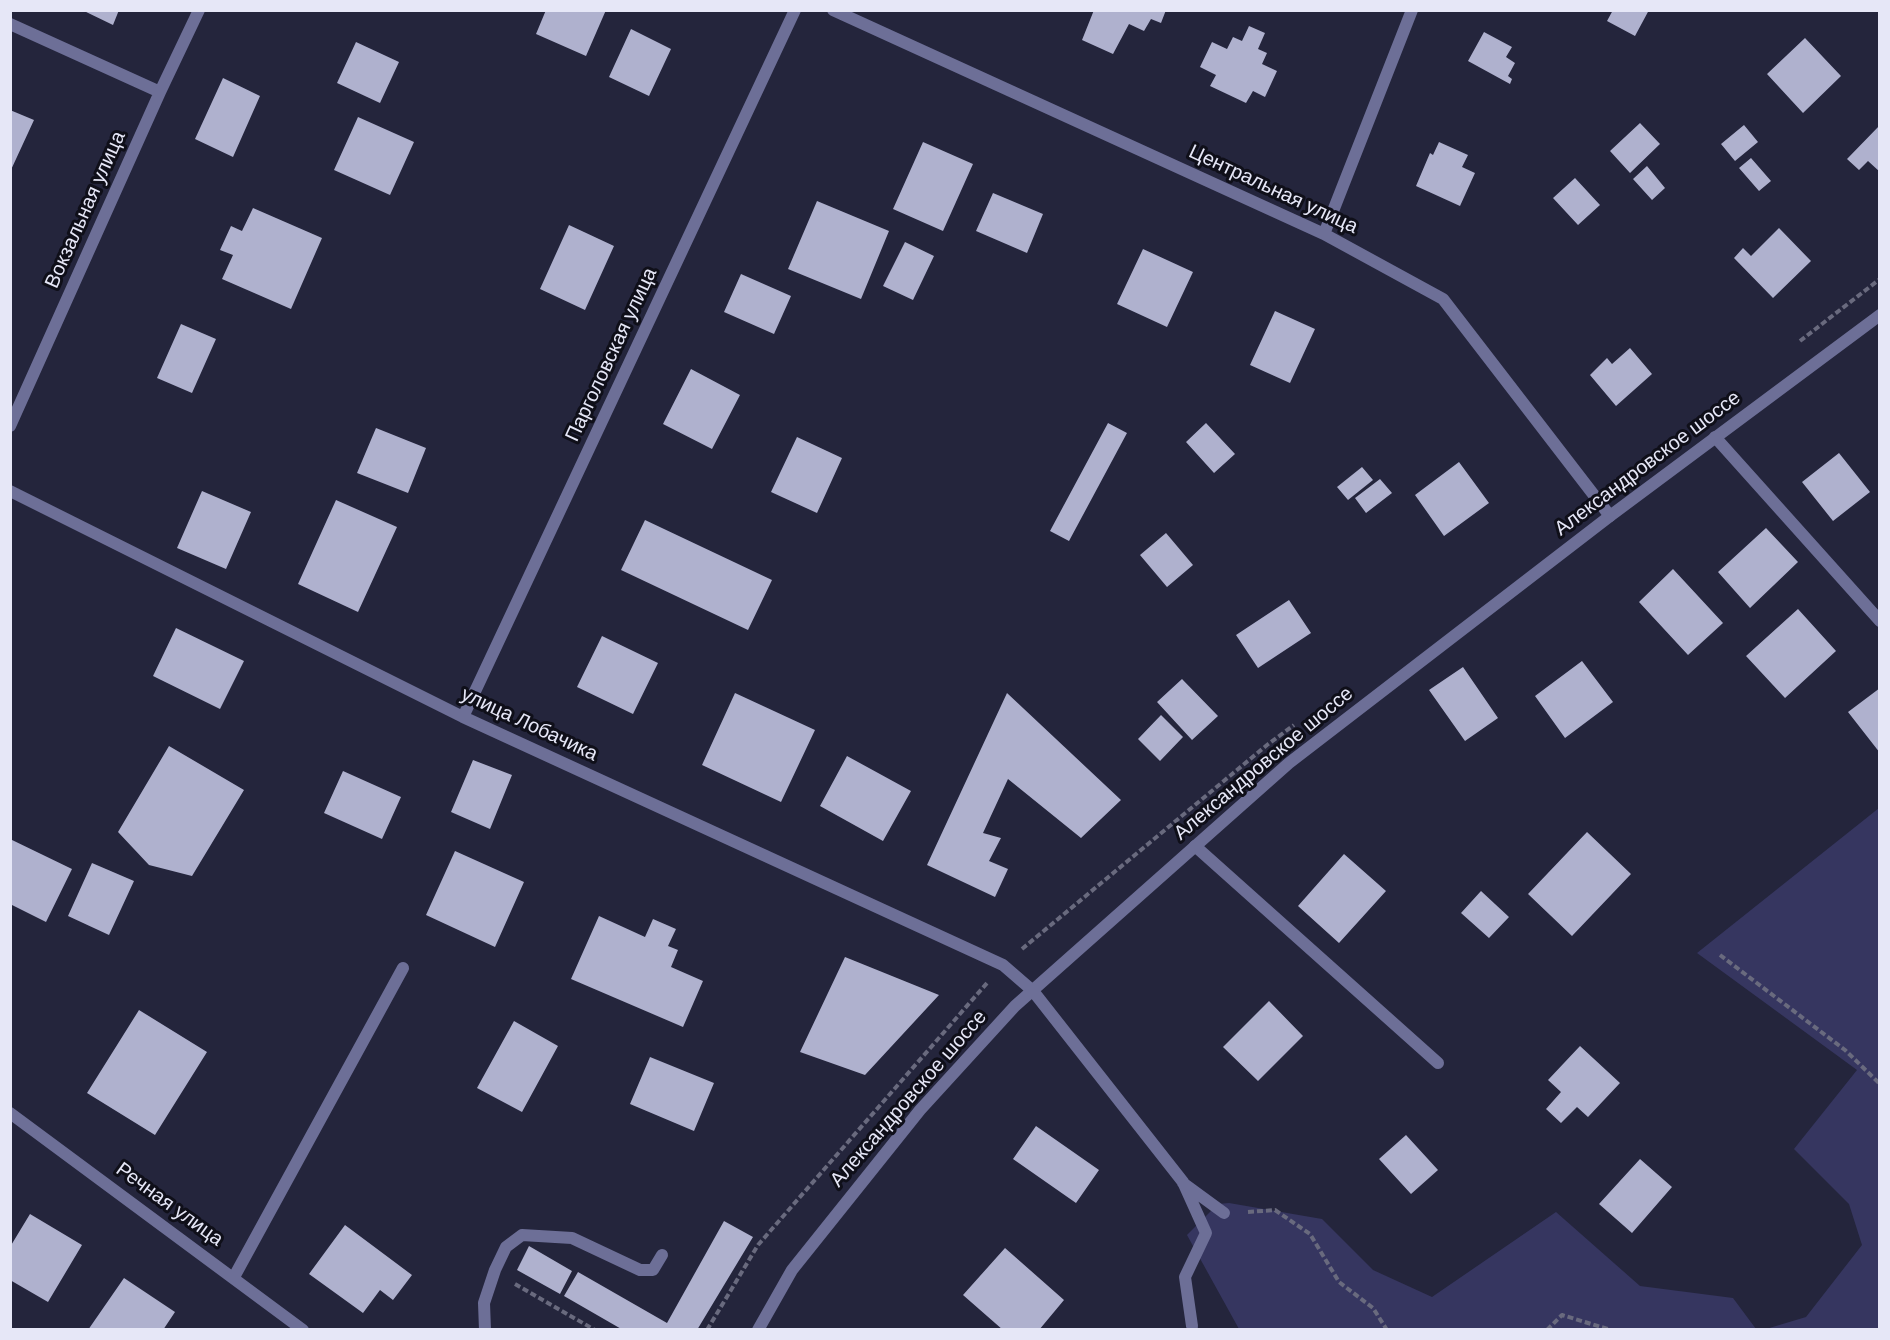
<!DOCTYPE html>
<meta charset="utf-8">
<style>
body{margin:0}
#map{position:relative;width:1890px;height:1340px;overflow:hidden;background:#24253c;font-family:"DM Sans",sans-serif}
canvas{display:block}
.frame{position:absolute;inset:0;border:12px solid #e6e7f7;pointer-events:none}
</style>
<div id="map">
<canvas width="1890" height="1340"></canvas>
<div class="frame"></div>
</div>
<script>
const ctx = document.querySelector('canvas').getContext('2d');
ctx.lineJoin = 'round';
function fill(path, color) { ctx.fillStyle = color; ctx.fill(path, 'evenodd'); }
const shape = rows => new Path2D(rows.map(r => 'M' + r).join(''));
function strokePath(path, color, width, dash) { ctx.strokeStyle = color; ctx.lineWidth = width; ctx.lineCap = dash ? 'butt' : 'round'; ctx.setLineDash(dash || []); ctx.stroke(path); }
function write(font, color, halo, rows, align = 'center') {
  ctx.font = font + ' "DM Sans",sans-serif'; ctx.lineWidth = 6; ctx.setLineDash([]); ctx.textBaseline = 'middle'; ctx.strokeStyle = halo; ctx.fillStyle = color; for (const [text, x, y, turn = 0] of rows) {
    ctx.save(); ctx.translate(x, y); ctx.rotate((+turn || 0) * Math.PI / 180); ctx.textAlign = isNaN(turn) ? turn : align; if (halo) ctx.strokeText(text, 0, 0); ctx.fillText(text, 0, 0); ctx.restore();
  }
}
const green = shape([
 [1879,808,1879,1329,1766,1329,1806,1317,1862,1245,1849,1204,1794,1149,1857,1070,1697,953],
 [1229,1203,1322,1219,1373,1270,1432,1297,1556,1212,1640,1286,1733,1298,1756,1329,1239,1329,1187,1235,1218,1204]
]);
const building = shape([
 [82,10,119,10,113,25],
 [546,10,606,10,586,56,536,34],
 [1094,10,1166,10,1161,23,1151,19,1144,31,1129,24,1113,54,1082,40],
 [1613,10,1649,10,1635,36,1607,21],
 [1249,26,1265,33,1258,49,1267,53,1262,64,1277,71,1265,97,1253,91,1246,103,1210,86,1216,75,1200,67,1212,42,1227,49,1233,37,1242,41],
 [631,29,671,49,649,96,609,77],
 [1484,32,1512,47,1506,57,1515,63,1508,76,1512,79,1510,84,1468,61],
 [1805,38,1841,76,1803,113,1767,74],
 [356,42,399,62,380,103,337,83],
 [223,78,260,96,233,157,195,139],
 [10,110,34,120,10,172],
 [358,117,414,142,390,195,334,170],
 [1640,123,1660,144,1630,173,1610,151],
 [1744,125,1758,142,1735,161,1721,144],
 [1880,125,1880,172,1868,161,1859,170,1847,159],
 [923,142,973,164,943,231,893,209],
 [1439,142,1468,155,1462,167,1475,173,1460,206,1416,186,1430,153,1433,155],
 [1751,158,1771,181,1759,191,1739,168],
 [1647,166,1665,188,1652,200,1633,179],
 [1575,178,1600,205,1578,225,1553,198],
 [993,193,1043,214,1027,253,976,231],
 [817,201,889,231,861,299,788,269],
 [253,208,322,238,291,309,222,279,233,255,220,250,231,226,242,231],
 [569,225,614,246,585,310,540,289],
 [1779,228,1811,261,1773,298,1734,258,1743,248,1751,256],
 [905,242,934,256,913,300,883,286],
 [1143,249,1193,272,1167,327,1117,304],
 [741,274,791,296,774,334,724,312],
 [1275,311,1315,329,1290,383,1250,365],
 [181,324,216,339,192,393,157,378],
 [1630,348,1652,374,1616,406,1590,375,1607,358,1612,364],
 [691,369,740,395,712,449,663,424],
 [1108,423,1127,433,1069,541,1050,531],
 [1206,423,1235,454,1214,473,1186,442],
 [376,428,426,448,408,493,357,473],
 [797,437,842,458,817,513,771,492],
 [1839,453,1870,492,1833,521,1802,482],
 [1459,462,1489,503,1444,536,1415,495],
 [1362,467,1373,480,1348,500,1337,487],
 [1380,479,1392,493,1366,513,1355,498],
 [202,491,251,512,226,569,177,548],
 [336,500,397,527,358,612,298,584],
 [645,520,772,580,748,630,621,570],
 [1766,528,1798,562,1750,608,1718,572],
 [1166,533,1193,565,1167,587,1140,555],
 [1673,569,1723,623,1688,655,1639,602],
 [1289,600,1311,633,1258,668,1236,635],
 [1798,609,1836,651,1785,698,1746,656],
 [176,628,244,661,220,709,153,676],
 [602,636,658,663,633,714,577,687],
 [1582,661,1613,702,1565,738,1535,696],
 [1463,667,1498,718,1465,741,1429,690],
 [1182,679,1218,716,1192,740,1157,702],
 [1880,688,1880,753,1848,712],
 [735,693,815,730,781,802,702,765],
 [1007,693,1121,800,1081,838,1008,779,983,833,1001,838,989,861,1008,869,995,897,927,865],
 [1161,715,1183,737,1160,761,1138,739],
 [169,746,244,790,192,876,149,865,118,832],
 [847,756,911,791,883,841,820,806],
 [473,760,512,775,490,829,451,812],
 [343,771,401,797,382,839,324,813],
 [1587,832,1631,874,1572,936,1528,894],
 [10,839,72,869,46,922,10,904],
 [455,851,524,882,495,947,426,915],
 [1344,854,1386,891,1339,943,1298,906],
 [92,863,134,881,109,935,68,916],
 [1481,891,1509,917,1489,938,1461,913],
 [599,916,645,937,653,919,676,929,668,946,678,950,671,967,703,981,683,1027,571,979],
 [845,957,939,995,865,1075,800,1052],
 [1269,1001,1303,1036,1258,1081,1223,1047],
 [139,1010,207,1052,155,1135,87,1093],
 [514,1021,558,1046,522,1112,477,1088],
 [1580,1046,1620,1083,1588,1117,1577,1107,1561,1123,1546,1109,1561,1092,1548,1080],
 [650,1057,714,1083,694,1131,630,1104],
 [1036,1126,1099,1170,1076,1203,1013,1159],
 [1406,1135,1438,1170,1411,1194,1379,1159],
 [1640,1159,1672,1187,1632,1233,1599,1204],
 [30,1214,82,1245,48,1302,10,1280,10,1247],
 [724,1221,753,1237,697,1330,623,1330,564,1296,578,1272,667,1323],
 [345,1225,412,1275,393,1300,380,1290,363,1313,309,1274],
 [529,1246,572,1271,560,1294,517,1270],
 [1005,1248,1064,1300,1039,1330,1003,1330,963,1295],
 [124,1278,175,1312,163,1330,88,1330]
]);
const path = shape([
 [1800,341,1880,279],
 [1022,949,1267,745,1294,725],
 [1720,955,1845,1050,1880,1084],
 [1248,1212,1275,1210,1310,1234,1339,1282,1373,1308,1387,1330],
 [515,1284,595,1330],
 [707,1330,758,1245,987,983],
 [1547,1330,1562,1315,1611,1330]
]);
const service = shape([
 [485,1330,484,1303,495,1270,506,1247,522,1235,572,1238,640,1270,653,1270,662,1255]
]);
const minor = shape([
 [833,10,1324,234,1443,299,1610,516],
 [10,24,160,92],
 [1324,234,1412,10],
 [10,426,160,92,199,10],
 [1715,437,1880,621],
 [10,491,463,717,1003,965,1033,991,1183,1182,1206,1233,1185,1277,1192,1326],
 [463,717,795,10],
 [1195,846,1438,1063],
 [10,1113,303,1330],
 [1183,1183,1224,1213],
 [234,1277,403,968]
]);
const tertiary = shape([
 [758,1330,792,1270,920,1110,1015,1006,1289,763,1610,516,1880,315]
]);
const streetNames = [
 ["Центральная улица",1273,190,25],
 ["Вокзальная улица",86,210,-66],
 ["Парголовская улица",612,355,-65],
 ["Александровское шоссе",1648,464,-37],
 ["улица Лобачика",529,725,25],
 ["Александровское шоссе",1264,764,-40],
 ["Александровское шоссе",909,1099,-49],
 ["Речная улица",169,1205,36]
];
fill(green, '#363660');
fill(building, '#afb1ce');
strokePath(path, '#696a7e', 4, [6, 3]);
strokePath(service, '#6d6f97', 12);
strokePath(minor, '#6d6f97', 12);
strokePath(tertiary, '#6d6f97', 12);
write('20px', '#e6e7f7', '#0f0f19', streetNames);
</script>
